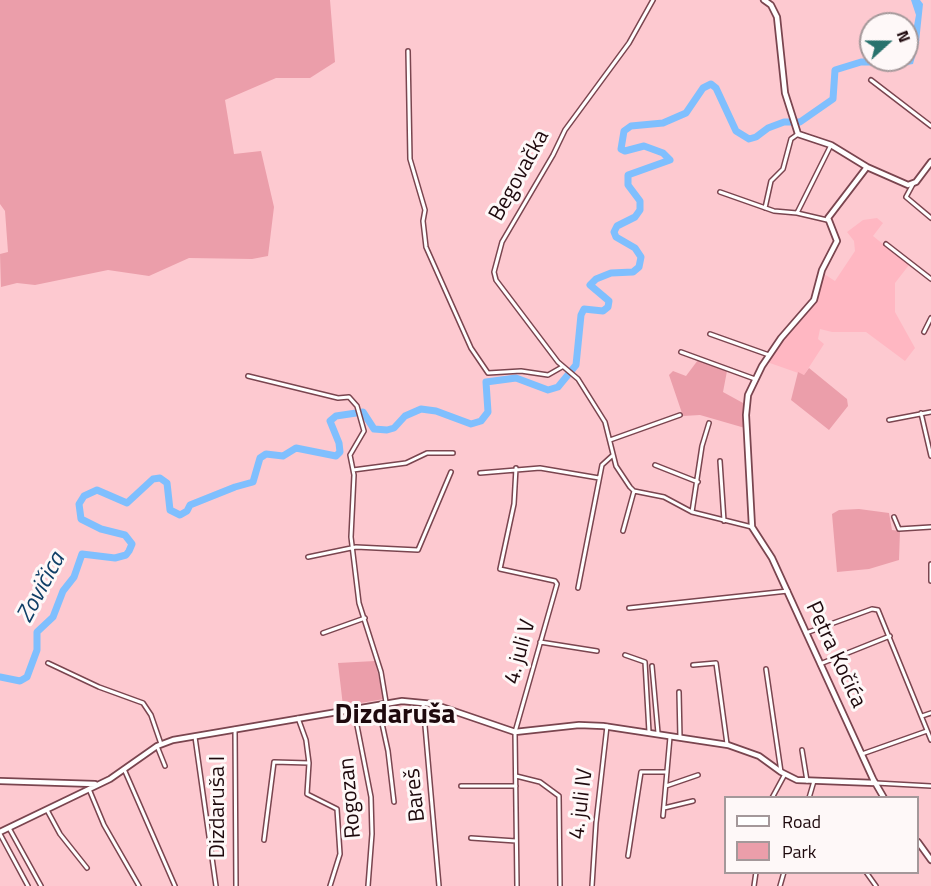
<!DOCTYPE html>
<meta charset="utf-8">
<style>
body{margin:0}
#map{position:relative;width:931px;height:886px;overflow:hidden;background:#fdc9d0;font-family:"Titillium Web",sans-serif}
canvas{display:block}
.legend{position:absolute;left:724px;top:796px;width:195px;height:78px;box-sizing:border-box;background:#fef8f8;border:2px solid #a4989a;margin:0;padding:8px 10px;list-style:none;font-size:18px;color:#1e090d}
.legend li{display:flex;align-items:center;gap:12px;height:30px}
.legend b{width:30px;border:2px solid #a4989a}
.north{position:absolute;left:859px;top:12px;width:60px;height:60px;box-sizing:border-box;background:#fef8f8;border:2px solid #a4989a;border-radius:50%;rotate:69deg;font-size:16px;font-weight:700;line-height:24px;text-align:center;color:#1e090d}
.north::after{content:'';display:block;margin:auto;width:21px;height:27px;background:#28726d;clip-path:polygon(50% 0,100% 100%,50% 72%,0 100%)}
</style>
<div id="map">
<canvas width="931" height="886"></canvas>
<ul class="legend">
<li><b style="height:8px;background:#fff"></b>Road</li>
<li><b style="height:16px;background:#eb9eaa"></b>Park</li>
</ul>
<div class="north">N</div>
</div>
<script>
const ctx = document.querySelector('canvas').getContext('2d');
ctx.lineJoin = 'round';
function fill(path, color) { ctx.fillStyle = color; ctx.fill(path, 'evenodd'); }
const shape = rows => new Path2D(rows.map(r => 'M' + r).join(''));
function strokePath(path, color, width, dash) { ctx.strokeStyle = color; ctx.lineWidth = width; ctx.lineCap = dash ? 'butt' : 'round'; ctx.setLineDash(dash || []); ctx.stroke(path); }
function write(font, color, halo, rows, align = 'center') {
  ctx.font = font + ' "Titillium Web",sans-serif'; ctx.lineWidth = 6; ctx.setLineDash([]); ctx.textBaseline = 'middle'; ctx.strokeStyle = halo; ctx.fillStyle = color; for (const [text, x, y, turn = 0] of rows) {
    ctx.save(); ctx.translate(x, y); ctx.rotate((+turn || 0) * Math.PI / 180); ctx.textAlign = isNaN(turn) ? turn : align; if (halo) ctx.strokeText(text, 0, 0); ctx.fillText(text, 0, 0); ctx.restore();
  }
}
const built = shape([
 [877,218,883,223,873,236,909,265,895,283,895,312,915,348,905,361,866,332,832,332,820,329,818,339,824,344,804,375,767,362,790,330,814,306,824,274,835,281,855,251,854,241,847,232,863,220]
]);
const green = shape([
 [0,0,330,0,335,62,310,78,276,78,225,100,234,154,261,151,274,207,268,256,252,259,189,258,149,276,108,270,35,285,17,283,1,287,0,254,8,252,5,211,0,204],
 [698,360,727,371,723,392,743,403,745,428,700,415,683,416,669,375,673,371,686,376],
 [809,368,847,399,848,406,829,430,791,400,798,372,804,375],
 [859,509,889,513,892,530,900,531,899,560,869,569,837,572,832,514,839,510],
 [375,661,384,699,343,706,338,663]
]);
const water = shape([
 [911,0,920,0,923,4,919,42,913,64,901,66,889,60,908,58,916,15]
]);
const river = shape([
 [0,677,20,681,27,677,37,650,37,632,53,617,63,591,74,577,82,554,115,558,126,555,129,551,132,544,125,535,101,529,81,519,79,504,84,496,97,490,127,503,153,479,160,478,167,483,170,510,180,515,187,511,190,505,235,487,253,482,260,458,266,454,283,456,296,448,336,456,340,452,339,443,330,421,336,416,363,412,374,429,387,430,394,428,405,416,421,409,436,411,471,424,481,421,488,412,486,382,516,378,548,390,558,387,576,365,581,315,584,309,603,311,608,307,609,301,590,285,596,279,611,273,633,272,639,267,641,257,635,248,616,237,614,232,617,226,635,217,640,210,640,201,628,185,628,175,670,160,663,153,644,146,625,151,621,149,624,131,631,126,663,123,686,113,703,88,711,84,716,88,736,131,749,139,756,137,768,128,784,122,800,122,833,99,835,70,861,62,896,62]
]);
const street = shape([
 [653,0,629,43,565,130,553,155,502,242,494,272,496,280,558,362,578,379,605,422,616,466,630,487,634,491,664,497,692,512,752,527],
 [408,51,410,159,425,210,423,221,426,247,471,348,488,373,521,371,548,375,562,367],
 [871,80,931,126],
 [913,184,906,197,931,218],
 [720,192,774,211,797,213,827,220],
 [765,208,771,181,783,169,791,139,798,134],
 [797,213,831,145],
 [886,244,931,279],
 [924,332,931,318],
 [710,334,769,355],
 [681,352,755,379],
 [248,376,338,398,349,397,357,406,364,431,350,455,354,475,351,537,359,603,381,672,386,702],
 [921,413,931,456],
 [889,420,931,412],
 [610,440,680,415],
 [720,461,724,521],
 [655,465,698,482],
 [516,468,514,504,500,569,555,581,557,584,515,732,517,886],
 [353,470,406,463,427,453,453,453],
 [480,473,540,468,599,478],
 [692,512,702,446,709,423],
 [894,517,899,529,931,527],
 [623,531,634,491],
 [308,557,356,547,418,550,451,472],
 [931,564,931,581],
 [578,588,602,465,613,455],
 [629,608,788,591],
 [323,633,365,618],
 [806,633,872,609,878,610,931,740],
 [540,642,597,651],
 [625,655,645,662,649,732],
 [48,663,99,687,143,703,151,715,161,744],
 [820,664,890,636],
 [693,665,716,663,727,744],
 [652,666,658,733],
 [766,669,781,772],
 [679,692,680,738],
 [423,703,439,886],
 [378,705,388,751,394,802],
 [354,710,371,797,372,834,368,886],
 [922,716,931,713],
 [298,718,306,740,309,763,307,794,337,809,340,854,330,886],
 [235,729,236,886],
 [195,737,216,886],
 [157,746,165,766],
 [802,750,807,781],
 [862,754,927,731],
 [124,769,175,886],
 [516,776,540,782,559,796,560,886],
 [876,783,931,786],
 [461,786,516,786],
 [666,786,698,775],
 [89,789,104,825,139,886],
 [772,798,785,774],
 [809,798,814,781],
 [664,808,693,801],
 [47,810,60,834,87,868],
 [663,816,670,737],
 [9,828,41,886],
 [0,834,28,886],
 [471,838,516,841],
 [264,840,274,762,309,763],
 [628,856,641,772,667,772],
 [866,872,876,886],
 [592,886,596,823,607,726],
 [754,886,756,872],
 [780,886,784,872]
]);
const secondary = shape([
 [764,0,771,5,777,17,785,93,798,134,831,145,867,167,908,185,916,182,931,162],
 [867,167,828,218,837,241,822,270,814,300,781,338,762,366,748,395,746,415,752,527,772,558,873,779,884,798],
 [0,781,95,784],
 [0,832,110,779,157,746,173,740,402,701,433,704,515,732,579,725,603,726,728,745,759,756,781,772,797,780,875,783],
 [918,842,931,860]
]);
const streetNames = [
 ["Begovačka",520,176,-61],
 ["4. juli V",521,652,-75],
 ["Petra Kočića",835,655,65],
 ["Bareš",416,795,-96],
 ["Rogozan",351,798,-95],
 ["4. juli IV",582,804,-83],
 ["Dizdaruša I",219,807,-90]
];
const waterNames = [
 ["Zovičica",42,588,-62]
];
const districtNames = [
 ["Dizdaruša",395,716]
];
fill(built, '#ffb7c2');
fill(green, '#eb9eaa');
fill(water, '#7fbffe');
strokePath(river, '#7fbffe', 7);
strokePath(street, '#7a454f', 6);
strokePath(secondary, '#7a454f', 8);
strokePath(street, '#fff', 3);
strokePath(secondary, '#fff', 4.5);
write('22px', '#1e090d', '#fef8f8', streetNames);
write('italic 24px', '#103f67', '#fef8f8', waterNames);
write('bold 28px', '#1e090d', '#fef8f8', districtNames);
</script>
